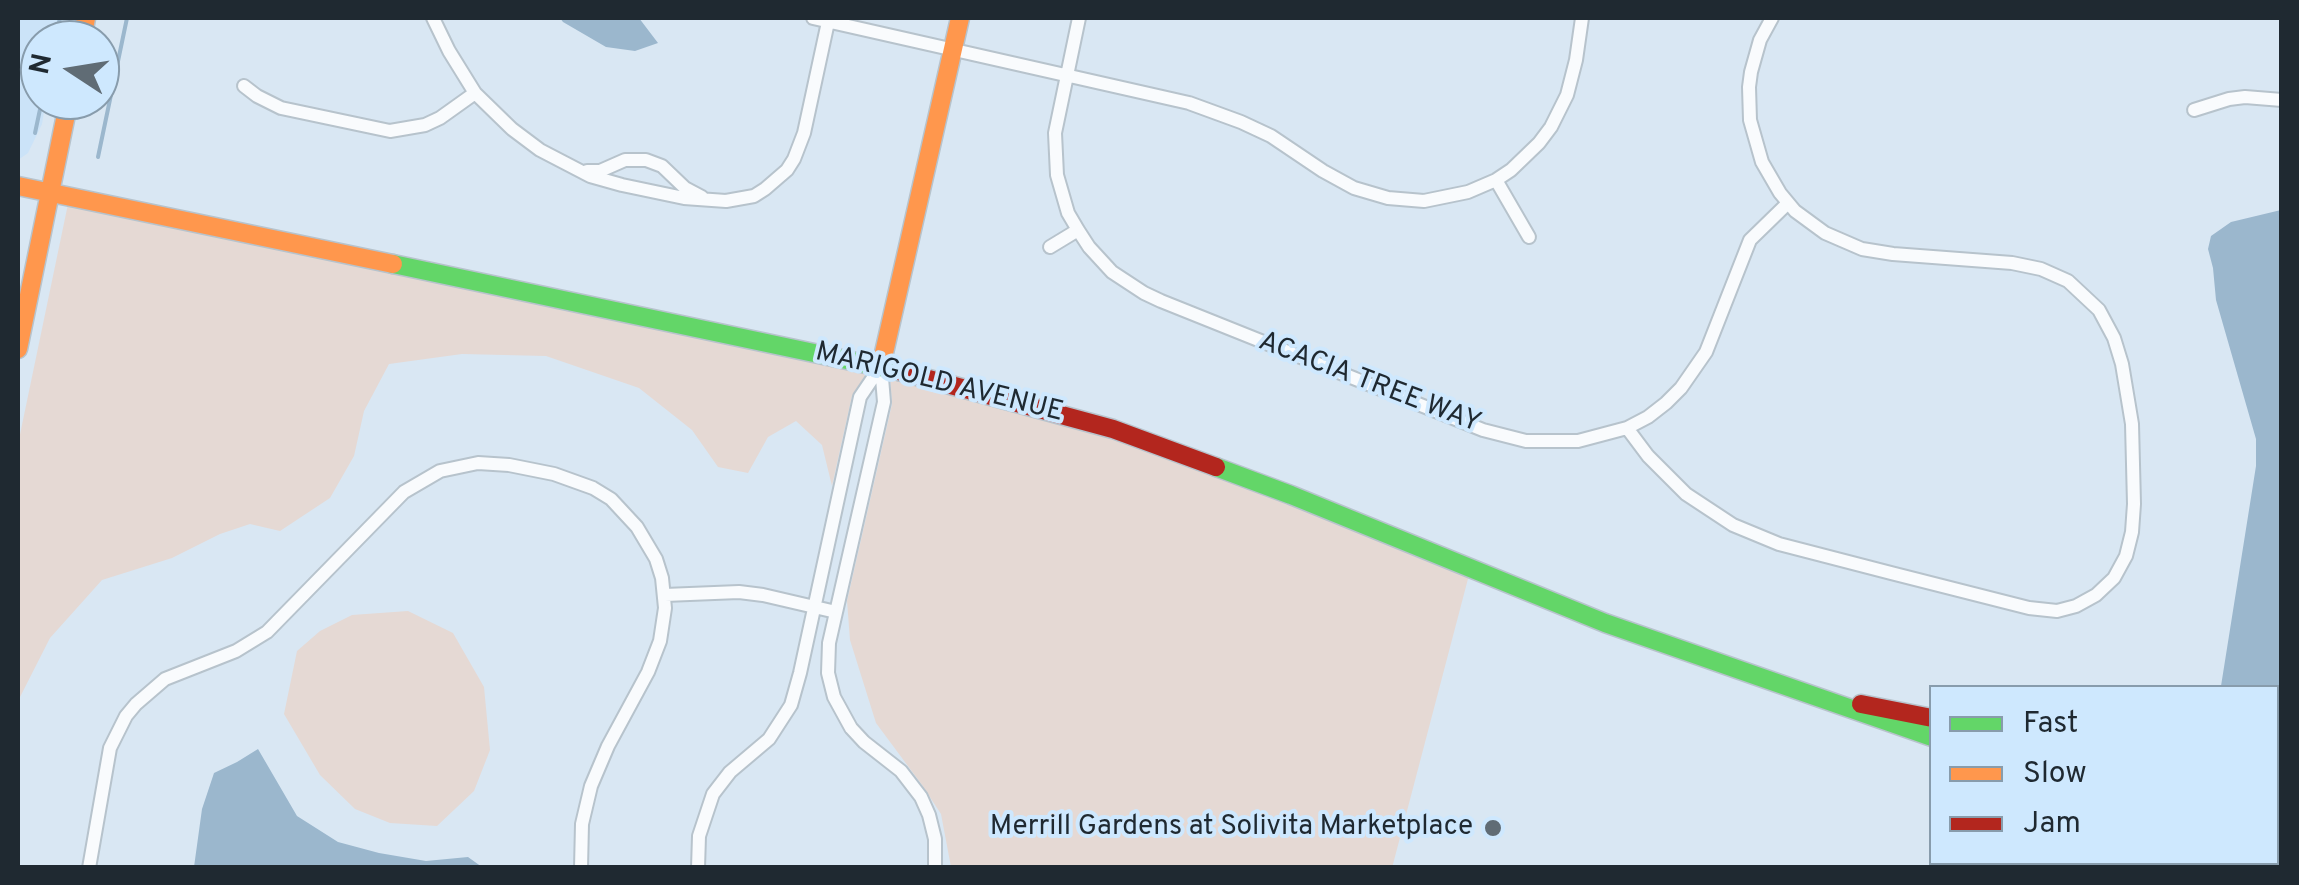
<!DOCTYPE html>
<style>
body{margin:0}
#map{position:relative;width:2299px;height:885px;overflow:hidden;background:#d9e7f3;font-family:Overpass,sans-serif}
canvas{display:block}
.frame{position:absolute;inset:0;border:20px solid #1f2931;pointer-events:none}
.legend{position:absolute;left:1929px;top:685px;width:350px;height:180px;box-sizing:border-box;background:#cee8fe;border:2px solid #889cac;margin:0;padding:12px 18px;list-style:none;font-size:30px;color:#1f2931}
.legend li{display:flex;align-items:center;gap:20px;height:50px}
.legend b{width:50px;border:2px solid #889cac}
.north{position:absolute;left:20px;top:20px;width:100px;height:100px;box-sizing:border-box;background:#cee8fe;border:2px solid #889cac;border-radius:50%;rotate:282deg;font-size:28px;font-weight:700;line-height:40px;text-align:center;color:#1f2931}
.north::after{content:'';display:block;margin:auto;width:35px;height:45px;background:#606c75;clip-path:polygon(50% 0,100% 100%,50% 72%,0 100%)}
</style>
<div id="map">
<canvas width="2299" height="885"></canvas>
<div class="frame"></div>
<ul class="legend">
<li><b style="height:12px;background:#63d668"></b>Fast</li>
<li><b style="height:12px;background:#ff974d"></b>Slow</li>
<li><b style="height:12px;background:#b3261e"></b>Jam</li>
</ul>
<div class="north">N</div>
</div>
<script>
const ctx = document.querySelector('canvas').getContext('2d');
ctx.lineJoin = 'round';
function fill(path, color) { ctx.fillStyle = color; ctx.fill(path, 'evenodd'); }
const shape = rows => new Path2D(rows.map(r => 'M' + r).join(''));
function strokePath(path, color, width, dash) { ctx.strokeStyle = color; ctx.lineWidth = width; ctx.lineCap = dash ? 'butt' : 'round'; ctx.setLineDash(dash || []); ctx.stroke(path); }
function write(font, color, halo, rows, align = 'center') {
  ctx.font = font + ' Overpass,sans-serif'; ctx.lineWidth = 8; ctx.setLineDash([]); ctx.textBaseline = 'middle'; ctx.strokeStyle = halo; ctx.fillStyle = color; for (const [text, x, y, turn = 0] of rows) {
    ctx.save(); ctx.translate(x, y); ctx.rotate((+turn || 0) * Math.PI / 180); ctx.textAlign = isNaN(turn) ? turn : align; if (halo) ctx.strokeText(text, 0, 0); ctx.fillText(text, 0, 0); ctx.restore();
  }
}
const built = shape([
 [18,18,65,18,60,40,40,40,40,100,46,100,42,124,28,153,18,160]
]);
const green = shape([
 [68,204,868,371,852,396,832,486,822,445,796,421,768,437,748,473,718,467,692,430,639,388,546,356,462,354,389,364,364,411,354,456,330,498,280,531,250,524,220,534,172,558,102,580,50,638,18,701,18,444],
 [890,376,1110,436,1288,502,1469,575,1392,868,951,867,941,814,922,785,876,723,850,640,847,601,892,404],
 [408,611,453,633,484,687,490,750,474,791,437,826,390,823,355,809,320,775,284,714,297,651,320,631,352,615]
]);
const water = shape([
 [560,18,639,18,658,43,635,51,606,47,563,22],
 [2281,210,2282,708,2277,709,2276,688,2222,688,2221,686,2256,466,2256,439,2216,300,2213,268,2208,249,2211,236,2231,222],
 [258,749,297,816,338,842,379,853,426,861,468,857,482,867,194,867,202,809,214,773,237,762]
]);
const stream = shape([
 [55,40,60,18],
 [35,133,42,100],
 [98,157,127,18]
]);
const street = shape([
 [433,18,449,51,475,93,512,129,540,150,590,176,622,185,684,198,726,201,754,196,765,189,787,170,794,159,804,133,828,22],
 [813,18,1189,103,1241,122,1271,136,1323,171,1354,188,1388,198,1424,201,1468,192,1496,180,1511,170,1539,143,1551,127,1567,95,1576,60,1582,18],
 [1079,18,1055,133,1057,175,1068,213,1078,230,1089,247,1112,272,1144,293,1161,301,1483,430,1526,441,1578,441,1627,428,1648,417,1666,403,1681,388,1706,352,1750,240,1788,203],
 [244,86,257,96,281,108,390,131,425,125,440,118,475,93],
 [2194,110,2229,99,2245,97,2282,100],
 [587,171,600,171,625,160,646,160,662,166,685,188,702,197],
 [1496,180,1529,237],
 [1050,247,1078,230],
 [881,366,884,402,829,643,828,673,834,697,851,728,864,742,901,771,921,797,929,815,935,839,935,868],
 [1627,428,1648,456,1686,494,1733,525,1779,544,1891,573,2029,608,2057,611,2076,606,2096,595,2114,578,2126,556,2132,532,2134,504,2132,424,2122,364,2114,338,2099,310,2068,281,2041,269,2012,263,1893,254,1862,249,1825,233,1795,211,1780,193,1762,162,1750,120,1749,87,1751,72,1760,40,1772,18],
 [665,595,739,592,763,595,836,612],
 [89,868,110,748,126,716,136,704,165,679,236,651,267,632,404,492,440,471,478,463,509,465,554,474,593,488,611,499,637,527,656,559,662,578,665,608,660,641,648,672,608,746,591,786,582,824,581,868],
 [698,868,699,836,713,794,730,772,769,739,791,705,800,673,860,397,881,366],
 [2040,868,2041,862]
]);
const fast = shape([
 [393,264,899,371],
 [1216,467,1291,495,1605,623,1932,737]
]);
const slow = shape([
 [82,40,86,18],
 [18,186,393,264],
 [18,349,69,100],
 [881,366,960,18],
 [2276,768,2282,769],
 [2276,803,2282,803]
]);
const jam = shape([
 [899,371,1113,429,1216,467],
 [1861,704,1932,718]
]);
const markers = [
 [1493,828,10,"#606c75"]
];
const streetNames = [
 ["MARIGOLD AVENUE",939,384,14],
 ["ACACIA TREE WAY",1369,384,21]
];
const poiNames = [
 ["Merrill Gardens at Solivita Marketplace",1473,828]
];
fill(built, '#cbe3f8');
fill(green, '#e5d9d4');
fill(water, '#9bb7cd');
strokePath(stream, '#9bb7cd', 4);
strokePath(street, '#b7c3cc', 16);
strokePath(fast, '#b7c3cc', 21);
strokePath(slow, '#b7c3cc', 21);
strokePath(jam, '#b7c3cc', 21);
strokePath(street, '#f9fbfd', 12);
strokePath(fast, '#63d668', 18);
strokePath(slow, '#ff974d', 18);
strokePath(jam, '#b3261e', 18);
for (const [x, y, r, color] of markers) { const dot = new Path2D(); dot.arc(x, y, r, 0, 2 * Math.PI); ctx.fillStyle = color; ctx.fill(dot); strokePath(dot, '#cee8fe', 4); }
write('28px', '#1f2931', '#cee8fe', streetNames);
write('28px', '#1f2931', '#cee8fe', poiNames, 'right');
</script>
